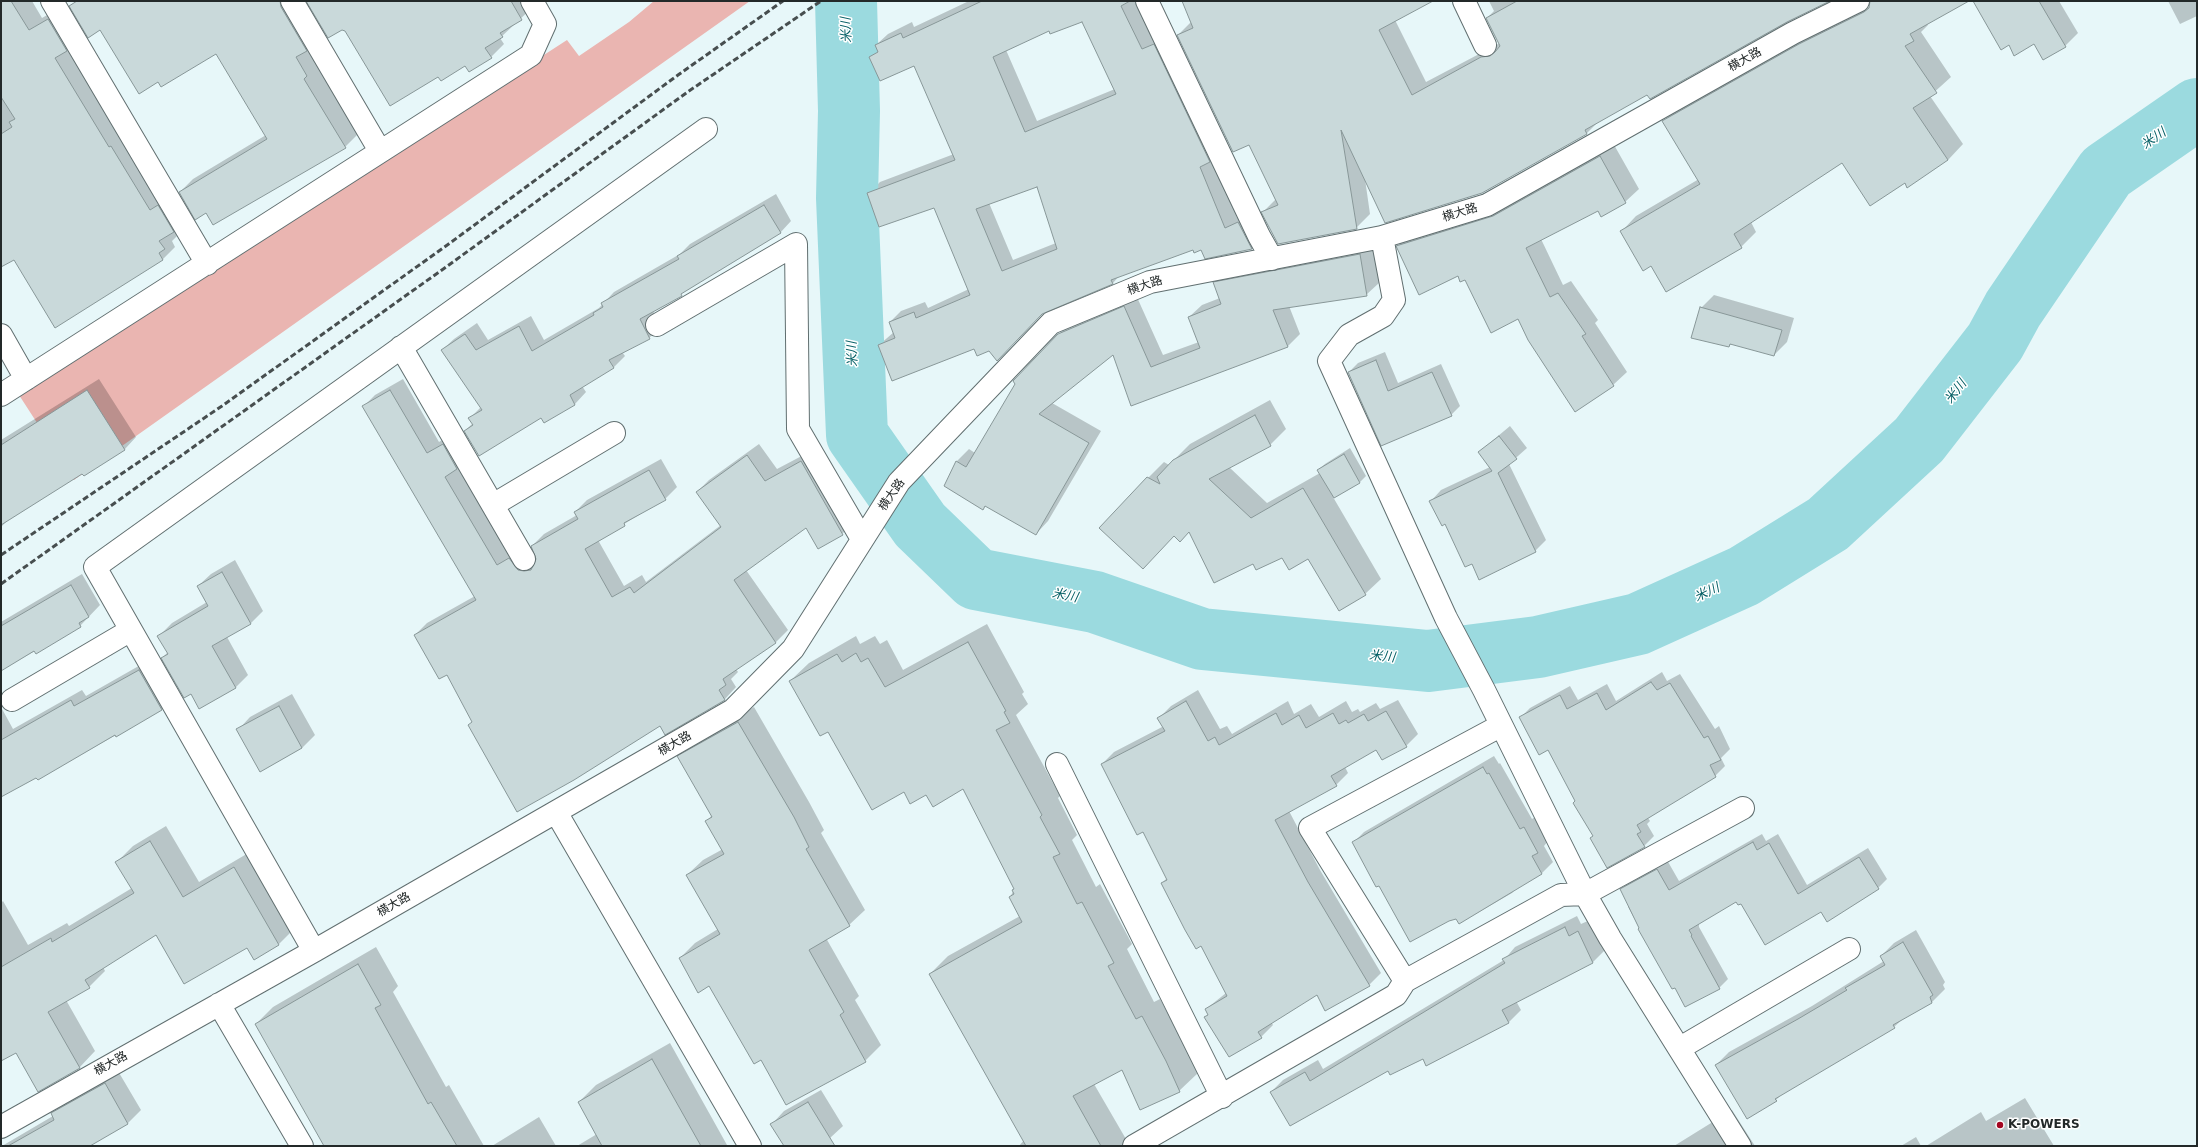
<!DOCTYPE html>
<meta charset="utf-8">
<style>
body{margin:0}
#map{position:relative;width:2198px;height:1147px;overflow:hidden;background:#e7f7f9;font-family:"DejaVu Sans",sans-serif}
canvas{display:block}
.frame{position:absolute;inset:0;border:2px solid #232929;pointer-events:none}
</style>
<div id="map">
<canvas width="2198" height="1147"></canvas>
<div class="frame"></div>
</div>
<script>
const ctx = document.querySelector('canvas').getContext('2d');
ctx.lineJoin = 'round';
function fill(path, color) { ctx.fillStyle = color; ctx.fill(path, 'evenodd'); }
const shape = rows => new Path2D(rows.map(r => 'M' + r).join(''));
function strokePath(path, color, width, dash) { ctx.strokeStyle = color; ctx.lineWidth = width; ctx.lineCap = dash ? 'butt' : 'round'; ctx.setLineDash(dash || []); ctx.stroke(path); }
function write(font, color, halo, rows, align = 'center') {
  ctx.font = font + ' "DejaVu Sans","Noto Sans JP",sans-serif'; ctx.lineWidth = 3; ctx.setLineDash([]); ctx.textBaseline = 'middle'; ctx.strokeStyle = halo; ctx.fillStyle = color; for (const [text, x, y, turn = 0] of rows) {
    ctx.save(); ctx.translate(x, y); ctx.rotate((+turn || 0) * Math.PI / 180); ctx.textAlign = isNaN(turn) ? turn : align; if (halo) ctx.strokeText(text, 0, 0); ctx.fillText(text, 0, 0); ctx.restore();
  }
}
const green = shape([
 [654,1,750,1,74,480,19,395,567,40,579,56,629,22]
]);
const shadow = shape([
 [1,1,32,1,42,18,61,7,186,219,174,231,177,236,172,241,175,247,162,260,14,258,1,265],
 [76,1,282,1,320,63,317,66,358,134,345,147,207,212,180,192,193,179,266,135,216,52,158,81,101,29,71,6],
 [325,1,531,1,534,6,500,38,504,44,491,57,465,64,439,75,346,31],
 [969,1,1135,1,1212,159,1237,217,1250,211,1263,237,1252,249,1194,249,1120,275,1113,283,1042,313,989,349,879,345,894,332,890,322,901,311,925,302,928,308,969,289,935,206,868,194,880,182,954,154,914,65,870,57,878,49,876,45,888,34,912,22,914,27],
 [1082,20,1115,89,1037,121,1006,50,1049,29],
 [1037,185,1056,243,1013,260,989,203],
 [1183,1,1415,1,1395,20,1426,82,1500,43,1487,18,1494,11,1489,1,1821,1,1814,8,1650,98,1648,94,1600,120,1587,133,1482,193,1365,179,1370,214,1356,228,1263,212,1276,199,1250,144,1178,35,1191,22],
 [1881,1,1967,1,1927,23,1928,25,1921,32,1951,77,1930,96,1963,144,1948,160,1905,182,1843,162,1751,222,1756,232,1741,247,1652,265,1621,232,1636,216,1699,179,1664,121,1679,106,1863,6,1865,9],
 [1982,1,2059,1,2078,33,2065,46,2034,43,2009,44],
 [2168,1,2197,1,2197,16,2180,24],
 [1613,143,1639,189,1625,202,1602,216,1598,210,1541,239,1563,285,1571,281,1598,320,1595,323,1627,372,1613,385,1465,278,1398,246,1411,233],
 [776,194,791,221,780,233,653,311,661,327,649,338,622,352,625,356,613,368,582,386,586,392,575,404,544,422,541,417,465,431,473,423,470,418,481,407,442,350,454,339,477,323,488,340,531,316,544,340,599,308,614,292,680,254,690,244],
 [1372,242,1379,283,1366,295,1289,306,1300,334,1288,346,1132,405,1114,353,1052,403,1101,431,1048,521,1036,534,986,505,983,509,956,462,969,449,975,453,1059,334,1072,321,1136,295,1163,355,1199,342,1189,317,1202,305,1220,298,1214,283,1227,270],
 [1714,295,1794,318,1787,342,1774,355,1732,343,1729,346,1701,308],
 [1385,352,1398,383,1441,364,1460,406,1451,415,1382,445,1349,372,1358,363],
 [99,379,136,437,125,449,84,475,83,472,12,516,1,527,1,440],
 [403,379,439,442,455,432,530,558,538,560,532,546,544,534,577,515,575,512,587,500,661,459,677,487,665,499,598,540,624,586,642,575,646,582,721,525,697,492,709,480,759,444,777,469,813,450,854,522,842,534,806,527,746,570,788,630,776,642,736,669,738,672,731,679,736,687,725,699,660,725,473,721,448,673,415,635,427,623,475,596,364,406,375,395],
 [1270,400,1286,429,1270,445,1229,467,1267,503,1320,473,1318,470,1325,464,1350,448,1366,476,1360,482,1333,497,1381,579,1365,594,1308,557,1282,557,1253,563,1190,531,1148,478,1164,462,1169,465,1190,444],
 [1510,426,1527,448,1509,464,1546,540,1535,551,1472,563,1431,501,1441,490,1490,467,1479,452],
 [235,560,263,611,251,623,227,637,248,675,236,687,191,693,162,658,168,652,159,636,172,623,207,602,198,586,211,574],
 [82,574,100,605,80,626,1,670,1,622],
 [987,624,1024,692,1022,694,1028,704,1016,715,1060,796,1058,798,1077,835,1072,840,1096,887,1100,884,1132,944,1127,949,1154,1002,1160,999,1184,1043,1198,1073,1179,1091,1123,1069,1094,1084,1130,1146,1019,1146,1024,1140,930,974,948,956,1020,916,1010,897,1015,888,964,788,926,793,904,791,790,681,809,663,856,636,860,644,875,636,880,644,887,640,903,670],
 [151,659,173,698,162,709,38,779,37,777,1,789,1,707,13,729,82,690,86,696],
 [1662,672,1667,681,1680,674,1715,729,1719,726,1730,749,1721,758,1725,766,1715,776,1648,818,1650,821,1647,824,1654,836,1644,846,1594,836,1549,748,1520,718,1530,708,1570,686,1578,700,1607,684,1616,701],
 [1198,690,1220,729,1227,726,1232,734,1288,701,1294,714,1311,704,1319,717,1346,701,1352,712,1358,709,1360,712,1376,703,1380,709,1398,700,1418,734,1406,746,1377,748,1345,767,1348,773,1336,785,1289,811,1320,870,1381,973,1369,985,1317,994,1271,1022,1273,1025,1261,1037,1206,1017,1209,1014,1206,1009,1226,993,1201,945,1162,883,1167,878,1143,830,1102,764,1114,752,1164,726,1159,718,1171,706],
 [292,694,315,735,302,748,260,771,238,730,250,717],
 [754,707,809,802,824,830,821,833,865,910,849,925,826,938,859,996,855,1000,881,1045,865,1061,762,1058,710,985,680,958,695,943,718,929,687,875,703,860,723,849,707,821,712,815,679,757,694,741],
 [1494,756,1499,764,1500,763,1532,819,1535,817,1548,841,1544,846,1553,862,1542,873,1518,886,1512,893,1460,923,1457,917,1379,885,1353,843,1364,832],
 [166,826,199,882,250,852,295,928,279,944,254,959,247,946,157,934,103,967,105,971,89,987,66,1000,95,1051,79,1068,16,1052,1,1060,1,903,3,901,28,945,67,923,69,926,132,888,117,862,133,846],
 [1762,834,1766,841,1778,834,1807,885,1868,848,1887,879,1878,888,1821,911,1737,900,1699,923,1699,927,1728,979,1719,988,1672,988,1628,907,1630,905,1621,890,1630,880,1667,860,1679,881],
 [1577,916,1581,924,1590,920,1605,950,1593,962,1516,1001,1521,1010,1509,1022,1427,1065,1423,1058,1388,1070,1271,1092,1283,1080,1318,1060,1323,1069,1504,960,1515,947],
 [1916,930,1945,982,1943,985,1945,989,1932,1002,1904,1018,1894,1027,1784,1092,1776,1100,1716,1065,1729,1052,1812,1006,1884,961,1881,956,1894,943],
 [376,947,398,986,393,992,446,1087,449,1085,484,1146,325,1146,256,1024,273,1007],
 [670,1043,727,1145,577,1146,597,1134,579,1102,596,1085],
 [118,1071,141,1110,128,1123,88,1146,2,1146,53,1116,52,1114,65,1101],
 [821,1090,843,1126,830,1138,817,1146,785,1146,772,1124,784,1111],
 [2025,1098,2054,1146,1926,1146,1981,1112,1986,1121],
 [1732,1110,1755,1146,1674,1146],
 [539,1117,556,1146,492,1146],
 [1916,1137,1921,1146,1901,1146]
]);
const river = shape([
 [846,1,849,111,847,198,857,435,920,525,976,579,1095,602,1202,639,1428,661,1538,647,1638,624,1744,576,1828,524,1919,440,1995,342,2013,309,2106,172,2197,109]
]);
const building = shape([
 [1,1,11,1,29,30,48,19,67,51,55,58,109,147,111,146,150,210,158,205,174,232,159,241,165,249,159,253,163,260,55,328,14,260,1,267,1,134,12,127,9,122,15,119,1,97,1,1],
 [77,1,280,1,281,7,307,51,296,57,307,76,304,79,346,148,213,225,206,213,195,220,179,192,267,139,216,54,161,87,158,82,139,94,100,30,88,38,69,6,77,1],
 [306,1,511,1,522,20,500,33,503,37,485,48,492,58,469,72,465,66,441,81,438,77,390,106,345,31,342,30,328,38,306,1],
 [982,1,1130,1,1121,6,1142,49,1154,44,1210,162,1200,167,1225,228,1238,222,1252,249,1205,259,1201,250,1194,253,1193,250,1111,280,1113,284,1042,314,997,361,989,351,977,356,974,349,892,381,878,345,895,338,889,322,914,312,916,318,970,295,934,208,879,227,867,193,955,160,914,66,880,81,869,57,878,52,875,45,901,33,903,38,982,1],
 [1082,22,1116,94,1025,132,993,57,1049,31,1050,34,1082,22],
 [1037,187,1057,249,1002,271,976,209,1037,187],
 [1182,1,1433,1,1379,30,1412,95,1481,57,1490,56,1495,52,1500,46,1486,18,1517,1,1830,1,1787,22,1650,99,1647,95,1585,130,1587,134,1482,193,1385,223,1341,130,1357,229,1278,244,1261,212,1278,205,1249,145,1233,152,1177,35,1193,28,1182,1],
 [1870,1,1969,1,1910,34,1914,41,1905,46,1937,93,1913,108,1948,160,1907,188,1905,183,1870,206,1842,163,1734,234,1742,248,1666,292,1651,266,1643,271,1620,231,1700,184,1662,121,1799,44,1864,12,1869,8,1870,1],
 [1973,1,2039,1,2066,47,2043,60,2034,44,2014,56,2009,45,2001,50,1973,1],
 [1600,156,1626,203,1601,217,1598,211,1526,248,1550,297,1558,293,1586,334,1582,336,1614,386,1575,412,1528,340,1518,319,1491,333,1465,280,1460,282,1458,276,1419,295,1396,246,1493,216,1600,156],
 [764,205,781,233,681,294,682,296,640,319,650,339,609,360,614,368,570,395,575,405,544,423,541,418,479,456,464,431,473,425,468,418,482,410,441,350,465,334,476,350,519,326,532,351,594,315,593,313,603,307,601,303,679,259,677,256,764,205],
 [1360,254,1367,296,1273,310,1288,347,1131,406,1113,355,1039,414,1089,443,1036,535,985,506,983,510,944,486,956,461,966,467,1015,384,1013,381,1058,334,1124,306,1151,367,1200,348,1188,317,1221,304,1213,282,1360,254],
 [1700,307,1782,330,1774,356,1730,344,1729,347,1691,338,1700,307],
 [1376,360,1388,391,1432,372,1452,416,1381,446,1348,372,1376,360],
 [87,390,125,450,84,476,82,474,1,525,1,445,87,390],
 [390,390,427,453,443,444,457,469,445,477,497,565,509,558,518,570,524,571,531,570,536,559,531,546,578,519,574,512,649,470,666,500,624,523,625,526,585,549,612,597,630,587,634,593,721,527,696,492,747,455,765,481,801,461,843,535,818,549,806,528,734,580,776,643,723,679,726,685,719,690,725,700,665,735,660,726,574,780,517,812,468,725,472,722,447,675,439,679,414,635,476,600,362,406,390,390],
 [1255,415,1271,446,1209,479,1251,518,1303,488,1366,595,1339,611,1308,559,1289,570,1282,558,1256,570,1253,564,1214,583,1189,532,1180,542,1174,536,1143,569,1099,528,1147,477,1160,484,1157,477,1173,460,1255,415],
 [1499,436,1517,459,1498,473,1536,552,1479,580,1472,564,1465,567,1445,524,1442,526,1429,501,1492,471,1478,452,1499,436],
 [1344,454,1360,483,1334,498,1317,470,1344,454],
 [222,572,251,624,212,646,236,688,199,709,191,694,184,698,161,658,168,654,157,636,208,606,197,586,222,572],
 [71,585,89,617,79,623,81,627,36,654,34,651,1,671,1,626,71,585],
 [968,642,1006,711,1004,712,1010,723,996,730,1042,815,1040,817,1060,854,1053,857,1077,904,1082,902,1114,963,1108,966,1136,1019,1142,1016,1166,1061,1180,1092,1140,1110,1122,1070,1073,1096,1101,1146,1026,1146,929,974,1022,922,1009,897,1014,894,1012,890,1014,889,963,789,933,807,926,795,910,804,904,792,872,810,828,732,820,736,789,681,837,654,842,662,856,653,861,662,868,658,885,687,968,642],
 [139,670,162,710,116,737,115,735,38,780,36,778,1,797,1,740,71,700,74,706,139,670],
 [1651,682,1657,690,1670,683,1704,738,1708,736,1721,760,1710,765,1716,777,1637,825,1641,832,1637,834,1645,847,1607,868,1590,838,1593,836,1573,803,1575,801,1548,750,1539,755,1519,717,1560,695,1567,709,1597,693,1606,710,1651,682],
 [1186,701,1208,741,1215,737,1219,745,1276,713,1282,725,1299,715,1306,728,1333,713,1339,724,1346,720,1348,723,1364,714,1368,721,1386,711,1407,747,1382,760,1376,750,1331,776,1337,786,1275,820,1308,882,1370,986,1325,1011,1317,995,1258,1032,1262,1038,1229,1057,1204,1017,1208,1015,1205,1009,1227,996,1201,946,1196,949,1185,930,1161,883,1167,880,1143,832,1137,835,1101,764,1165,731,1157,718,1186,701],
 [279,706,302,748,260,772,236,729,279,706],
 [738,722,794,817,809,847,806,849,850,926,809,950,844,1012,840,1015,866,1062,786,1105,761,1060,754,1064,709,986,698,993,679,958,720,934,686,875,724,854,705,821,712,817,677,756,738,722],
 [1483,767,1487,774,1489,773,1520,829,1524,827,1538,853,1532,856,1542,874,1459,924,1456,919,1449,921,1410,942,1379,886,1376,887,1352,842,1483,767],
 [150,841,183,897,234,867,279,945,254,960,247,948,184,984,156,935,85,980,90,988,48,1012,80,1068,38,1092,16,1053,1,1061,1,967,51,938,52,942,134,893,115,862,150,841],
 [1753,842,1757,850,1769,843,1798,894,1859,857,1879,889,1827,922,1821,912,1765,945,1741,904,1738,905,1736,902,1689,930,1692,935,1691,936,1720,989,1685,1007,1675,988,1672,989,1638,929,1639,928,1620,889,1657,869,1669,890,1753,842],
 [1565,927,1569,936,1578,931,1593,963,1502,1010,1509,1023,1426,1066,1423,1059,1390,1075,1388,1071,1290,1126,1270,1092,1305,1072,1310,1081,1505,963,1502,959,1565,927],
 [1903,942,1933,995,1930,997,1932,1003,1893,1025,1895,1028,1775,1099,1777,1101,1747,1119,1715,1065,1798,1019,1847,990,1845,988,1885,965,1880,956,1903,942],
 [358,964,381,1005,375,1008,428,1104,431,1102,457,1146,324,1146,255,1024,358,964],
 [652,1059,701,1146,602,1146,578,1102,652,1059],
 [105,1083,128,1124,90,1146,8,1146,54,1120,51,1113,105,1083],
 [808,1102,835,1146,784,1146,770,1124,808,1102]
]);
const minor = shape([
 [52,1,207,264],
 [292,1,380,151],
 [1147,1,1259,236,1272,259],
 [1464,1,1485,45],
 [1382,237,1394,300,1383,316,1349,335,1329,361,1446,618,1484,690,1585,894,1610,938,1740,1146],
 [657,325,796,244,798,429,862,539],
 [1,335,26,379],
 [401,347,524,559],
 [1,395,531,55,545,24,532,1],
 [493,505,614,433],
 [12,700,131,630],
 [1057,764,1222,1097],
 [556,812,750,1146],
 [314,951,95,567,706,129],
 [1405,981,1310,828,1500,726],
 [219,1004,302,1146],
 [1680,1048,1849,949],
 [1,1127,314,951,733,710,793,649,899,482,1051,323,1150,282,1382,237,1487,205,1793,33,1858,1],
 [1134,1146,1396,995,1405,981,1561,895,1585,894,1743,808]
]);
const rail = shape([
 [1,555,222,406,450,243,678,75,783,1],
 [1,584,446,267,689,91,821,1]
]);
const markers = [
 [2000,1125,4,"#a30621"]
];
const streetNames = [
 ["横大路",1745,60,-29],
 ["横大路",1460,213,-17],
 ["横大路",1145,286,-18],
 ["横大路",892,495,-55],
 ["横大路",675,744,-30],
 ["横大路",394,905,-30],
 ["横大路",111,1064,-29]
];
const poiNames = [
 ["K-POWERS",2008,1125]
];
const waterNames = [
 ["米川",847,30,-92],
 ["米川",2154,139,-35],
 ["米川",853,354,-92],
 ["米川",1956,392,-52],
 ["米川",1707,593,-25],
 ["米川",1065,596,11],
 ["米川",1382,657,6]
];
fill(green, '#eab5b1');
fill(shadow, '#0003');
strokePath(river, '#9bdadf', 62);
fill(building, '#c9d9da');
strokePath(building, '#889798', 1);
strokePath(minor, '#616f70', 24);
strokePath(minor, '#fff', 22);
strokePath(rail, '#474e4f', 3, [6, 3]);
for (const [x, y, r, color] of markers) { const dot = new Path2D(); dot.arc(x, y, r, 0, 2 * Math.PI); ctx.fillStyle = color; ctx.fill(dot); strokePath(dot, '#fff', 1.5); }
write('12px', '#232929', '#fff', streetNames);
write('bold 12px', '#232929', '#fff', poiNames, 'left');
write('italic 13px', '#076167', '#fff', waterNames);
</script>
